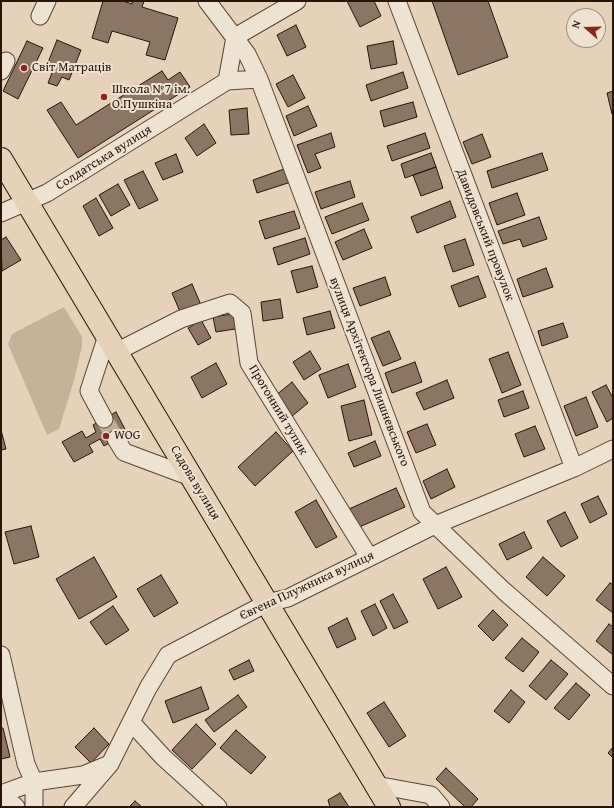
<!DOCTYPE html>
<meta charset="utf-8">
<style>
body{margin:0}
#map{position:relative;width:614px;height:808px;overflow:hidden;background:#e5d2b8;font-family:"Gentium Book Plus",serif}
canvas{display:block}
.frame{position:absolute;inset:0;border:2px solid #2b1307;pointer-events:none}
.north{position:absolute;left:566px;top:8px;width:40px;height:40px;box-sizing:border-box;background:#eee2d1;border:1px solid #a08f80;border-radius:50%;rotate:290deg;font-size:11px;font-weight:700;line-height:16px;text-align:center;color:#2b1307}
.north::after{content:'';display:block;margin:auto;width:14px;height:18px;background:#8f2418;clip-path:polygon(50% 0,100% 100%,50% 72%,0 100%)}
</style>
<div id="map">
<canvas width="614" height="808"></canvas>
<div class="frame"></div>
<div class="north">N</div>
</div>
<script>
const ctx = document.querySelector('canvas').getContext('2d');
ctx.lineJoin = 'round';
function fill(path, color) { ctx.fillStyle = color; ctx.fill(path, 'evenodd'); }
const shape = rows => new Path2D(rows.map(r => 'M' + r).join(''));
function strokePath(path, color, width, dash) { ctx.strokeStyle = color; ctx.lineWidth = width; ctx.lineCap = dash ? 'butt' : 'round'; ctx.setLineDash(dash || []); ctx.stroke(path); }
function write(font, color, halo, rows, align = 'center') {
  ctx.font = font + ' "Gentium Book Plus",serif'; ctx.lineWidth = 4; ctx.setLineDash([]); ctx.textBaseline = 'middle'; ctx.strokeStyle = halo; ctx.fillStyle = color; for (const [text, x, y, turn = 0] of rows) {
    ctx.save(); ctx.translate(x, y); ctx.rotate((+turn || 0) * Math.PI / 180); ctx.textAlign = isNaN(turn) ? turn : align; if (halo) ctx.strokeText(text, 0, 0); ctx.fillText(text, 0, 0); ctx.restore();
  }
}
const green = shape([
 [64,307,82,337,82,346,74,380,59,429,47,435,8,344,12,334]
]);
const building = shape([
 [103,1,123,1,132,4,132,1,144,1,142,7,178,18,165,60,146,55,150,42,112,31,108,43,92,38,103,1],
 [347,1,374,1,381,16,360,27,347,1],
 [432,1,488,1,508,57,458,75,432,1],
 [296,25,306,47,287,56,277,35,296,25],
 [57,40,81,50,69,80,62,77,57,86,48,83,52,73,45,70,57,40],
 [27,41,43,48,18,99,3,91,27,41],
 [393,41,397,64,371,69,367,46,393,41],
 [162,71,168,80,180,72,190,87,78,158,47,110,61,102,76,125,162,71],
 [403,72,408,88,371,101,366,85,403,72],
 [293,75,305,98,288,107,276,84,293,75],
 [613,91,613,113,612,114,607,93,613,91],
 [413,102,417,117,384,127,380,111,413,102],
 [308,106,317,126,294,136,286,116,308,106],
 [247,108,249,134,231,135,229,110,247,108],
 [204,124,216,143,197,156,185,138,204,124],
 [331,133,335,147,315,154,321,168,308,173,297,145,331,133],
 [425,133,430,148,392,161,387,146,425,133],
 [482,134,491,157,472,164,463,142,482,134],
 [431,153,436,167,405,178,401,164,431,153],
 [542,153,548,170,492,188,487,171,542,153],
 [176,154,183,172,163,180,155,163,176,154],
 [436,167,443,188,421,196,413,175,436,167],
 [287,168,291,182,257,193,253,180,287,168],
 [143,171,158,200,139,209,124,180,143,171],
 [350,181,355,197,321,209,315,192,350,181],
 [118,184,130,205,111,216,99,195,118,184],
 [517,193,525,215,497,225,489,203,517,193],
 [96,198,113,228,99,236,83,206,96,198],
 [450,201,456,217,417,233,411,217,450,201],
 [362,203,369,220,332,234,325,217,362,203],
 [294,211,300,228,265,239,259,221,294,211],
 [539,217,547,239,523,247,520,239,503,244,498,231,539,217],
 [364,229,372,248,343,260,335,242,364,229],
 [6,237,21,260,2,271,1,240,6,237],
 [305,238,310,254,278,265,273,248,305,238],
 [465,239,474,265,453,272,444,246,465,239],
 [312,266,318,287,297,293,291,271,312,266],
 [546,268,553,287,523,297,517,279,546,268],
 [478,276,486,297,459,307,451,286,478,276],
 [385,277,391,295,360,306,353,288,385,277],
 [192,284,201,305,181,314,172,293,192,284],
 [280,299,283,318,263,321,261,302,280,299],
 [330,311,335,328,307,335,303,318,330,311],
 [239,313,241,328,216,332,213,317,239,313],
 [201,320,211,338,198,345,188,328,201,320],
 [563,323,568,337,542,346,538,331,563,323],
 [389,331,401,359,383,366,371,338,389,331],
 [310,351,321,369,304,380,293,362,310,351],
 [508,352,521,385,502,393,489,359,508,352],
 [415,362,422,382,392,393,385,373,415,362],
 [216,363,227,384,202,398,191,377,216,363],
 [348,364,356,387,328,398,319,375,348,364],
 [447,380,454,398,424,410,416,393,447,380],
 [292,382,308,403,291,417,275,396,292,382],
 [606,385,613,398,613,418,607,422,592,392,606,385],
 [523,391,529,408,504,417,498,400,523,391],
 [586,397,598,427,576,436,564,406,586,397],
 [364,400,372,435,349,441,341,406,364,400],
 [116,412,127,433,104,446,100,439,89,445,93,452,74,462,62,442,82,431,86,438,96,432,93,425,116,412],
 [427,424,436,445,416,453,407,432,427,424],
 [535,426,545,449,524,457,515,434,535,426],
 [1,430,6,449,1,450,1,430],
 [276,432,293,451,255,486,238,467,276,432],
 [375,441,381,456,354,467,348,453,375,441],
 [447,469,455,487,431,499,423,481,447,469],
 [396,488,405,507,357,528,349,509,396,488],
 [598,496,607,514,590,523,581,504,598,496],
 [316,500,337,537,316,548,295,512,316,500],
 [565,512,578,538,561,547,547,521,565,512],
 [31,526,39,557,14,564,5,532,31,526],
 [524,532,532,548,507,560,499,544,524,532],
 [94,557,117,597,79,619,56,579,94,557],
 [543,557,565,576,547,596,526,577,543,557],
 [446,567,462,597,438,609,423,579,446,567],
 [161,575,178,603,154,617,137,589,161,575],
 [610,583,613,585,613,613,596,600,610,583],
 [393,594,408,622,394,629,380,601,393,594],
 [375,604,387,628,373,636,361,611,375,604],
 [113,606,129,630,106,645,90,622,113,606],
 [493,610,508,625,493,641,478,626,493,610],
 [347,618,356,639,337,648,328,628,347,618],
 [609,624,613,627,613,655,596,641,609,624],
 [522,638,539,652,523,672,505,658,522,638],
 [249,660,254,671,234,680,229,670,249,660],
 [551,660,568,674,546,700,529,686,551,660],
 [576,683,590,695,569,720,554,708,576,683],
 [201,687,209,709,173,723,165,701,201,687],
 [511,690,525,702,509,723,494,711,511,690],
 [238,695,247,707,214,732,205,720,238,695],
 [384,702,406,736,389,747,367,713,384,702],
 [196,724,216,744,192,769,172,750,196,724],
 [1,728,3,728,10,757,1,759,1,728],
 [94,728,109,744,91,763,75,747,94,728],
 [236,730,266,757,251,774,220,748,236,730],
 [613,747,613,758,608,753,613,747],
 [446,768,478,799,471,807,465,807,436,779,446,768],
 [340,793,349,807,330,807,328,800,340,793],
 [135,801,142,807,129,807,135,801]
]);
const minorTunnel = shape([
 [104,419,116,439]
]);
const minor = shape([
 [207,1,247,54,259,79,422,512,504,591,613,686],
 [397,1,574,468],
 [40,16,47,1],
 [1,71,6,61],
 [227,81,259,79],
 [1,213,47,193,227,81,235,37,297,1],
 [116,352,181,319,230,303,242,313,249,363,369,557],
 [104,419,89,391,107,336],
 [116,439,124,452,191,477],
 [1,655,26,764,34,782,34,807],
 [131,722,163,757,218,807],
 [376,785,431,795,441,807],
 [1,794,34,782,83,775,107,765],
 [1,794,16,807],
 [73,807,110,764,148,688,168,655,267,603,288,598,435,525,574,468,613,449]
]);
const major = shape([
 [1,159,389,807]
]);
const markers = [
 [24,68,4,"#8f2418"],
 [104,97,4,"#8f2418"],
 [106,436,4,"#8f2418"]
];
const poiNames = [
 ["Світ Матраців",32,68],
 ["Школа №7 ім.",112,90],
 ["О.Пушкіна",112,105],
 ["WOG",114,436]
];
const streetNames = [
 ["Солдатська вулиця",104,158,-32],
 ["Давидовський провулок",485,235,69],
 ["вулиця Архітектора Лишневського",369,372,69],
 ["Прогонний тупик",278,410,59],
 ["Садова вулиця",195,483,59],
 ["Євгена Плужника вулиця",307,586,-25]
];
fill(green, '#c5b29a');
fill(building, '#8c7663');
strokePath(building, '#2b1307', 1);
strokePath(minorTunnel, '#c0ac95', 17, [17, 8]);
strokePath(minor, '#5a4333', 19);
strokePath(major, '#2b1307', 24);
strokePath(minor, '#eee2d1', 17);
strokePath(major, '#e5d2b8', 22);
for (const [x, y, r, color] of markers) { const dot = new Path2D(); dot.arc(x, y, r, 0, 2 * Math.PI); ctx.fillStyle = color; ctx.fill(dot); strokePath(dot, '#eee2d1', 1.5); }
write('13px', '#2b1307', '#eee2d1', poiNames, 'left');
write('13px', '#2b1307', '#eee2d1', streetNames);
</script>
